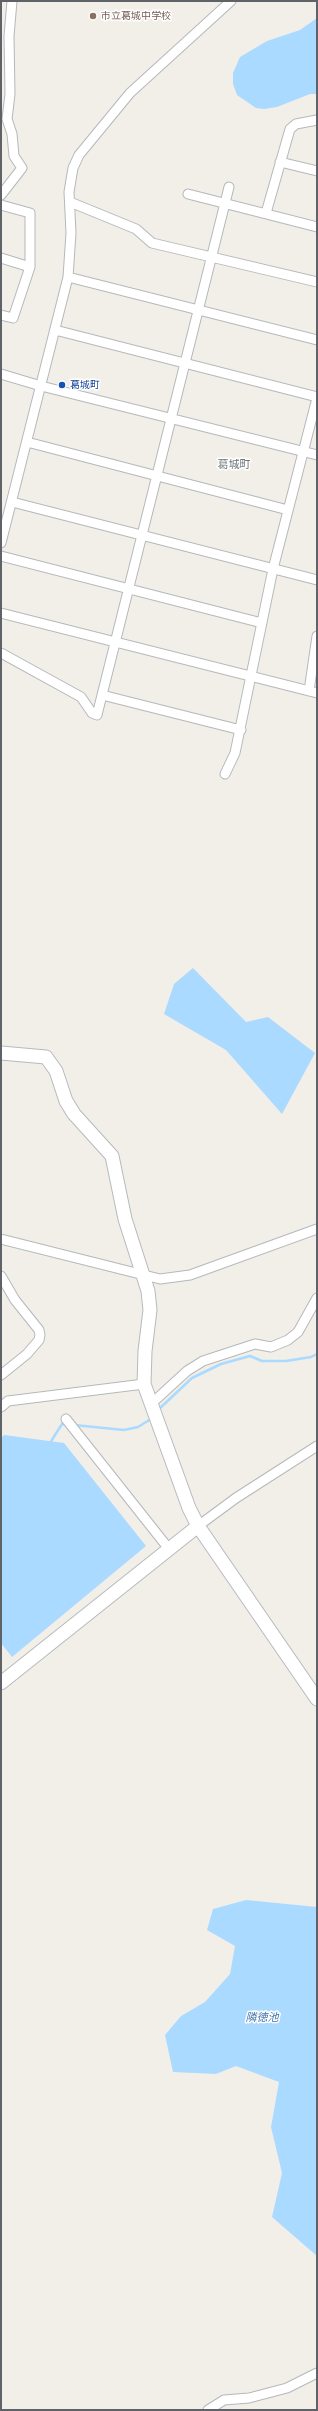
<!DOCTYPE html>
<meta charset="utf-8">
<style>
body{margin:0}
#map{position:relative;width:318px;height:2411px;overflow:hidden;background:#f1efe8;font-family:"Public Sans",sans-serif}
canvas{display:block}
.frame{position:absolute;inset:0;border:2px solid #5f6368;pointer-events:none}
</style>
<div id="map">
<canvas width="318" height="2411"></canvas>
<div class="frame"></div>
</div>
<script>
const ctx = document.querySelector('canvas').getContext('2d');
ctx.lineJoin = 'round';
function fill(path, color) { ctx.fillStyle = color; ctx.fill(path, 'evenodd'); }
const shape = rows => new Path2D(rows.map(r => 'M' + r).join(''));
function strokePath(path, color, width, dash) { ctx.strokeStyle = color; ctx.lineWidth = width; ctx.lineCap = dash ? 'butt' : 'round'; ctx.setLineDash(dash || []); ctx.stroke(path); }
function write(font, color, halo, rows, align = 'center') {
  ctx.font = font + ' "Public Sans","Noto Sans JP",sans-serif'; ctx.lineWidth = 3; ctx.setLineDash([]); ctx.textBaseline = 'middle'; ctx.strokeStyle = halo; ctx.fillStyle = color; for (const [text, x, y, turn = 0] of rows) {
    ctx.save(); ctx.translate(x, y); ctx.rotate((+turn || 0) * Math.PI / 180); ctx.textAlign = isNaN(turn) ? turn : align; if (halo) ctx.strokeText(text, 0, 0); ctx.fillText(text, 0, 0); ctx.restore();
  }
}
const water = shape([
 [317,18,317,94,310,94,277,107,264,109,256,108,237,95,233,84,233,73,240,57,267,41,300,30],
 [193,968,246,1022,268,1017,315,1053,282,1114,226,1050,164,1014,174,984],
 [4,1435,64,1443,146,1546,12,1657,1,1643,1,1438],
 [246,1900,317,1907,317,2256,272,2217,282,2173,271,2127,279,2082,236,2066,216,2074,173,2072,165,2035,181,2016,205,2002,230,1974,235,1946,207,1930,213,1909]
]);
const stream = shape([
 [158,1410,192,1378,221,1364,250,1356,262,1361,286,1361,311,1357,317,1354],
 [74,1425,124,1430,138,1427,151,1419],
 [50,1443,62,1424,67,1425]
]);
const street = shape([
 [280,162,317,171],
 [188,194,317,227],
 [1,195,22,168,14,156,12,134,7,119,10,94,9,36,12,1],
 [70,202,136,229,152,243,317,282],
 [1,205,30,213,30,267,13,318,1,315],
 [266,213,290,129,296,124,317,120],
 [1,258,30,267],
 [68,277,317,340],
 [55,330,317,397],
 [1,374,41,386,317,455],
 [27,442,288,510],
 [12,502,317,580],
 [1,543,68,277,71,233,69,192,73,168,79,155,130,93,231,1],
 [1,556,262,623],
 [1,613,317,693],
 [1,653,81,697,92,713,97,715,229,187],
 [309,691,317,636],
 [102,695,241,730],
 [225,774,235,753,273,569,317,398],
 [1,1239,160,1279,190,1275,317,1229],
 [1,1276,15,1300,39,1330,40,1335,39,1340,27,1354,1,1375],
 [151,1404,187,1371,203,1361,255,1344,271,1347,288,1340,298,1332,317,1298],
 [1,1407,8,1401,144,1384],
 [66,1419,169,1549],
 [198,1526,236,1498,317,1446],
 [208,2410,224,2400,249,2398,287,2388,317,2373]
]);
const secondary = shape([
 [1,1053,46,1057,56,1071,66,1101,74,1114,112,1156,125,1219,148,1291,150,1310,145,1351,144,1384,189,1508,198,1526,317,1699],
 [1,1683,198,1526]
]);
const markers = [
 [93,16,4,"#8d6e63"],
 [62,385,4,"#1a4fb4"]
];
const educationNames = [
 ["市立葛城中学校",101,16]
];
const transitNames = [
 ["葛城町",70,385]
];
const neighbourhoodNames = [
 ["葛城町",234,465]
];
const waterNames = [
 ["隣徳池",262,2018]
];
fill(water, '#aadaff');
strokePath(stream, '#aadaff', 2.5);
strokePath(street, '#b5b8bc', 11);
strokePath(secondary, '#b6babf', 15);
strokePath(street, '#fff', 9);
strokePath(secondary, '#fff', 13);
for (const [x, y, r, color] of markers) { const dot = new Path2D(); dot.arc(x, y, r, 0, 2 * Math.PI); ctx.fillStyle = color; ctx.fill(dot); strokePath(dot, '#fff', 1.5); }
write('10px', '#785e54', '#fff', educationNames, 'left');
write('10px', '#164399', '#fff', transitNames, 'left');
write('11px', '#70757a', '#fff', neighbourhoodNames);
write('italic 11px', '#4174aa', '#fff', waterNames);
</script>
